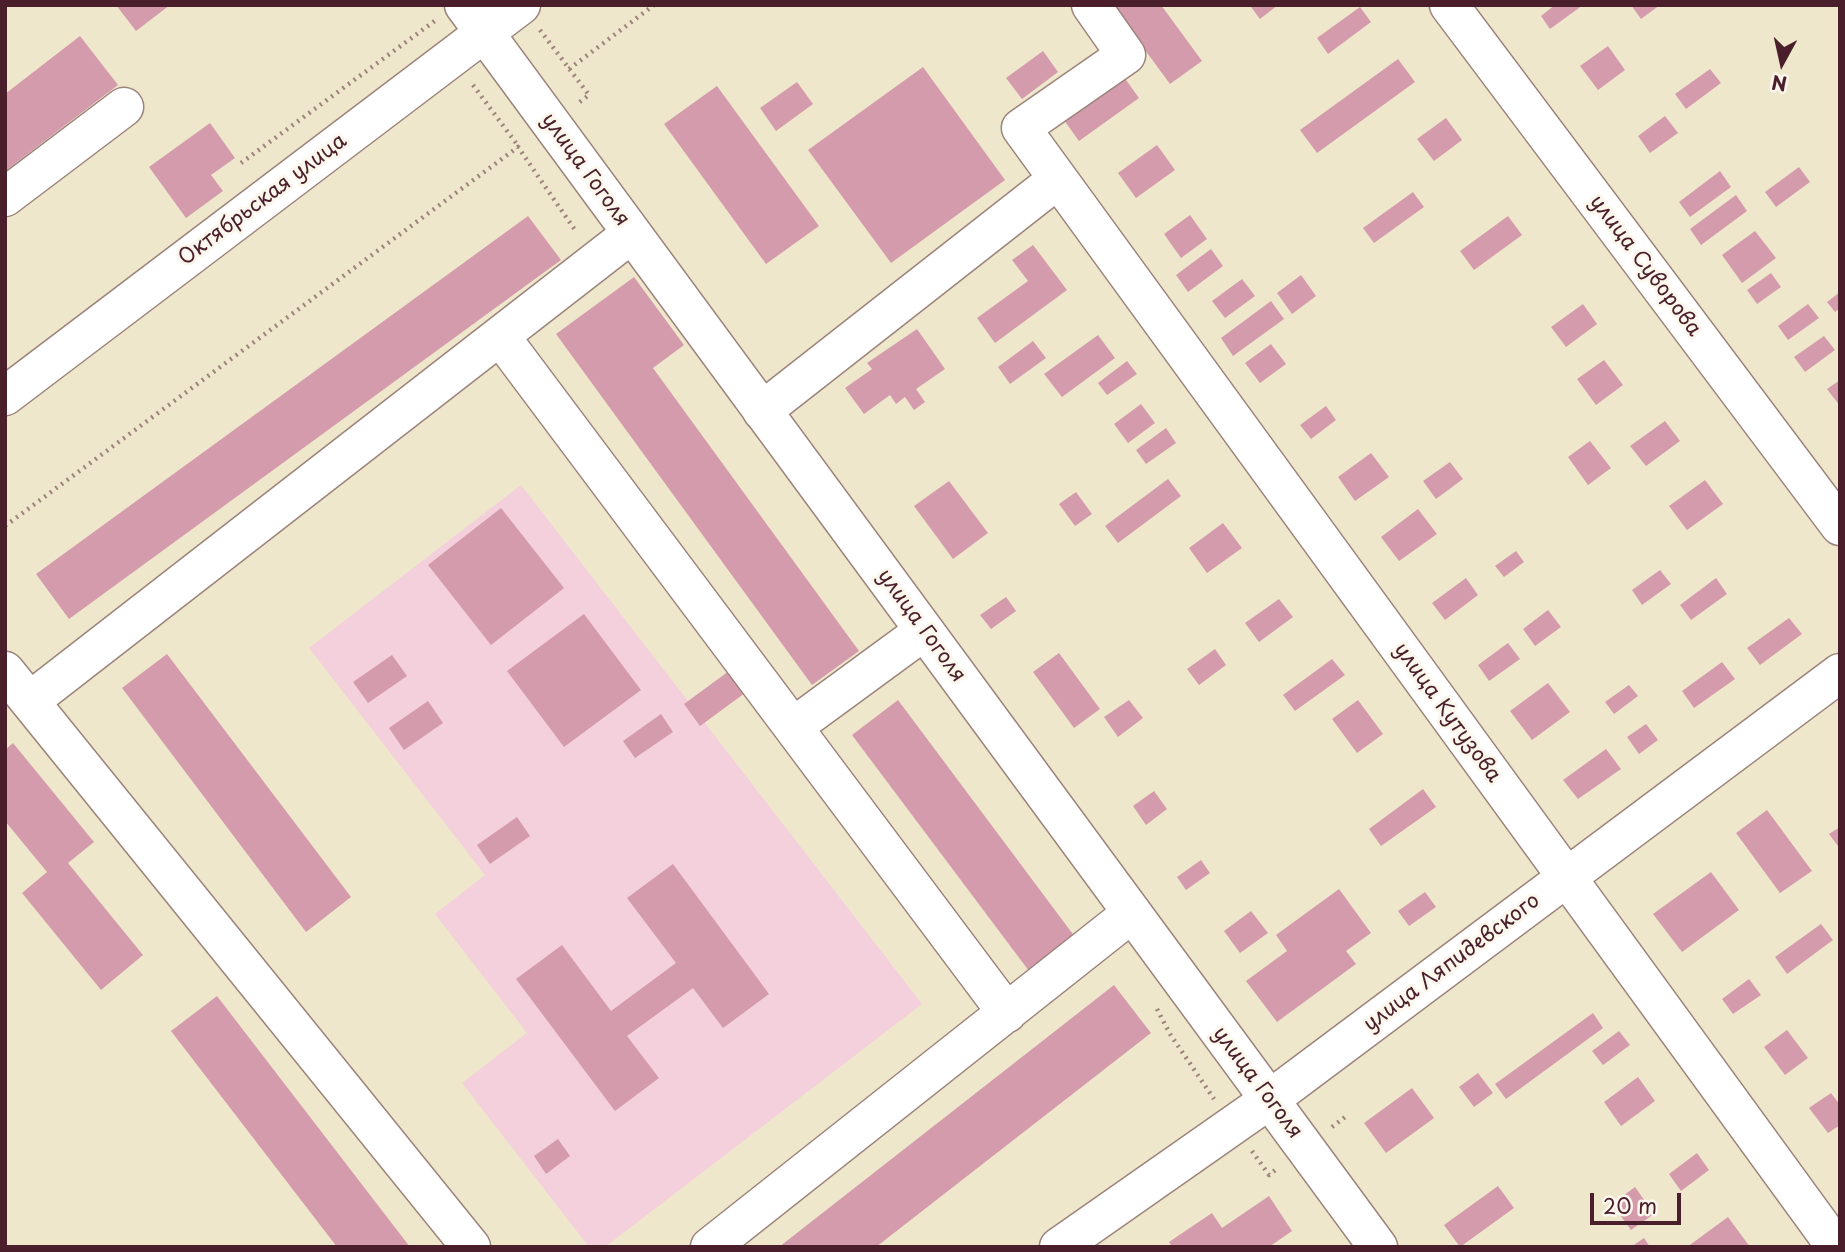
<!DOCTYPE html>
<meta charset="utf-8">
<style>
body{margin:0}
#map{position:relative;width:1845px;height:1252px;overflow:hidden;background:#efe7cb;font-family:"Playpen Sans",sans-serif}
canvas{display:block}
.frame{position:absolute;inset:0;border:7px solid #4a1f2b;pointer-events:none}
.north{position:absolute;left:1747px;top:28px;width:70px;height:70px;-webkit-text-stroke:5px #fbf7ec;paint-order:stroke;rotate:188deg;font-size:19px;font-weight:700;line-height:28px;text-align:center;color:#4a1f2b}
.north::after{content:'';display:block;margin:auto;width:24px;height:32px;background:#4a1f2b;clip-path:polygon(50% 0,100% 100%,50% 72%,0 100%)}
.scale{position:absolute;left:1590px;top:1193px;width:91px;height:32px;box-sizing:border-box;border:4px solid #4a1f2b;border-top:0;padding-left:9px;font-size:21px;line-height:24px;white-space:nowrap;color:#4a1f2b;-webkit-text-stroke:5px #fbf7ec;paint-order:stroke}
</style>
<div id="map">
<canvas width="1845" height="1252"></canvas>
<div class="frame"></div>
<div class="north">N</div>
<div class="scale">20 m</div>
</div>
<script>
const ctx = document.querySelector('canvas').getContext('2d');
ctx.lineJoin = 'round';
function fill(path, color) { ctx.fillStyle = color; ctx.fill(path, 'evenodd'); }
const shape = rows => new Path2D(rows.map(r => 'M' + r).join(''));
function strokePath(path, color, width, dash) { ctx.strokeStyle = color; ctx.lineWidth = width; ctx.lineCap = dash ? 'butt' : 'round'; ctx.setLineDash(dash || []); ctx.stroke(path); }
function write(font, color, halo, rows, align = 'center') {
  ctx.font = font + ' "Playpen Sans",sans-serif'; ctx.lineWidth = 6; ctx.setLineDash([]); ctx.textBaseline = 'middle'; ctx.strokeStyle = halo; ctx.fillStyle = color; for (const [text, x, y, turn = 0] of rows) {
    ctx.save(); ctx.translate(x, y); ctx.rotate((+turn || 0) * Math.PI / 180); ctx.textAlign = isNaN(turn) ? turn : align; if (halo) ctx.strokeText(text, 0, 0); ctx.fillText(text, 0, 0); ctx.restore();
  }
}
const built = shape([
 [521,485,922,1004,605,1247,589,1247,462,1083,527,1033,435,914,485,875,309,648]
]);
const building = shape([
 [116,5,170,5,136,31],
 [1112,5,1161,5,1202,61,1170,84],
 [1254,5,1278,5,1260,19,1251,7],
 [1555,5,1583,5,1550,29,1541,16],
 [1631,5,1660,5,1641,19],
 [1360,7,1371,22,1328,54,1317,38],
 [80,36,118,85,5,171,5,94],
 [1608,46,1625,70,1598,90,1580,66],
 [1043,51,1058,72,1022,99,1006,78],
 [1398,59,1415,82,1317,153,1300,130],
 [923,67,1005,180,891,263,808,150],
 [1710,69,1721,83,1686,109,1675,94],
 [1121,73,1139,98,1079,141,1061,116],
 [797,82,813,104,776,131,760,108],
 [717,86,819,226,766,264,664,124],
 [1665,116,1678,133,1650,153,1638,136],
 [1446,118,1462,140,1434,161,1417,139],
 [210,123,235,158,211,175,223,191,186,218,149,167],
 [1157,145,1175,170,1136,198,1118,173],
 [1799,167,1810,182,1776,207,1765,192],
 [1720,171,1731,187,1690,217,1679,202],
 [1413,192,1424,207,1374,243,1363,228],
 [1736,195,1747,211,1701,245,1690,229],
 [1190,215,1207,239,1181,258,1164,234],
 [528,216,561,260,69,619,36,574],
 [1508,216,1522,235,1474,270,1460,251],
 [1755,231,1776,258,1742,283,1722,255],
 [1033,245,1067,290,995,343,977,318,1028,281,1012,260],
 [1211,249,1223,266,1188,292,1176,275],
 [1771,273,1781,287,1757,304,1747,290],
 [1301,275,1316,296,1292,314,1277,293],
 [634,277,684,345,653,368,859,651,812,685,556,334],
 [1242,279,1255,296,1225,318,1212,301],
 [1840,292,1840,308,1835,312,1827,302],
 [1271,301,1284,319,1233,356,1221,338],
 [1583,304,1597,324,1566,347,1551,327],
 [1808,304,1819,318,1788,340,1778,326],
 [917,329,945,369,916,389,925,402,914,410,905,397,896,404,890,395,864,414,845,388,872,369,867,363],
 [1098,335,1115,358,1062,397,1044,374],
 [1824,336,1835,350,1805,372,1794,357],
 [1033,341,1046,358,1010,384,998,367],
 [1271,344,1286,364,1260,383,1245,363],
 [1604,360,1623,385,1596,405,1577,379],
 [1127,361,1137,374,1107,395,1098,383],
 [1840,380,1840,406,1827,389],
 [1141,404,1155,423,1128,443,1114,424],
 [1326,406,1336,420,1311,439,1300,425],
 [1665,421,1680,441,1646,466,1630,446],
 [1166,428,1176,443,1146,464,1136,450],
 [1590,441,1611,468,1588,485,1568,457],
 [1371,453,1389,477,1355,501,1338,477],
 [1450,462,1463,479,1436,499,1423,481],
 [1168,479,1181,496,1118,543,1105,526],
 [1705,480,1723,504,1687,530,1669,506],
 [949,481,988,533,953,559,914,506],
 [1076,492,1092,514,1075,526,1059,504],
 [501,508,564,588,491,645,428,565],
 [1418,509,1437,534,1399,561,1381,537],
 [1223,523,1242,548,1207,573,1189,548],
 [1516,551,1524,562,1504,577,1495,566],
 [1660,570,1671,584,1642,605,1632,590],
 [1466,578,1478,595,1445,620,1432,603],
 [1716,578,1727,594,1691,620,1680,605],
 [1006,597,1016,611,991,629,980,615],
 [1279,599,1293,617,1259,642,1245,623],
 [1548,610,1561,627,1535,646,1523,629],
 [584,614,641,690,564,747,507,671],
 [1789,618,1802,634,1760,665,1747,648],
 [1508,643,1520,659,1489,681,1478,665],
 [1215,649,1226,665,1199,685,1187,669],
 [1059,653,1100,709,1074,728,1033,672],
 [167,654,351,897,306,932,122,688],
 [392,655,407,676,368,703,353,682],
 [1332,659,1345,675,1295,711,1283,695],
 [1722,662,1735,679,1694,708,1682,691],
 [729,671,745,693,700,726,684,704],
 [1548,683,1570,712,1532,740,1510,711],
 [1629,685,1638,696,1614,714,1605,702],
 [898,700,1075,937,1029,971,852,735],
 [1129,700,1143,718,1118,737,1104,717],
 [1358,700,1383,734,1357,753,1332,719],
 [428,701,443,723,404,750,389,728],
 [661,714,673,732,635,758,623,741],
 [1646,724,1658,740,1639,754,1627,737],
 [13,743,94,842,68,863,143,955,101,990,22,893,47,872,5,821,5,750],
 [1606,749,1621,769,1578,799,1563,780],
 [1423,789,1436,807,1381,846,1369,829],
 [1154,791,1167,809,1146,825,1133,806],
 [1767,810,1812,871,1780,893,1736,833],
 [517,817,530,836,490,864,477,845],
 [1840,827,1840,845,1838,846,1829,834],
 [1201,860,1210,873,1186,890,1177,877],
 [673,864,769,994,723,1028,693,988,627,1036,659,1078,615,1111,516,979,562,945,611,1011,676,963,627,898],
 [1711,872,1739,910,1682,952,1653,914],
 [1339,889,1371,933,1346,951,1356,964,1277,1022,1246,981,1287,951,1276,935],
 [1425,892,1436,907,1409,926,1398,911],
 [1251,911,1268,933,1240,953,1224,931],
 [1821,924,1833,940,1787,974,1775,957],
 [1749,979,1761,995,1733,1014,1722,999],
 [1114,985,1151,1033,876,1247,779,1247],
 [217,996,410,1247,337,1247,171,1031],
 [1593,1013,1603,1028,1506,1099,1495,1084],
 [1787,1030,1808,1058,1785,1075,1764,1047],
 [1619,1031,1630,1045,1603,1065,1592,1051],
 [1478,1073,1493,1093,1474,1107,1459,1087],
 [1638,1077,1655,1101,1621,1126,1604,1102],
 [1412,1088,1434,1118,1386,1153,1364,1123],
 [1831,1093,1840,1105,1840,1125,1828,1133,1809,1108],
 [558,1139,570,1156,546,1174,534,1156],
 [1697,1153,1709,1170,1681,1191,1669,1174],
 [1498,1186,1514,1208,1460,1247,1444,1225],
 [1635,1187,1654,1214,1631,1230,1612,1204],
 [1269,1196,1292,1231,1269,1247,1172,1247,1169,1242,1212,1213,1222,1228],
 [1728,1217,1750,1247,1687,1247],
 [1644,1238,1650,1247,1631,1247]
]);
const path = shape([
 [540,30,589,95,577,104],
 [569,69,654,5],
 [473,85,519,147],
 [241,163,436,20],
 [5,526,518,147,577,233],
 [1157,1009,1170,1034,1214,1099],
 [1332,1127,1345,1117],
 [1252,1151,1269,1175,1278,1168]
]);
const minor = shape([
 [1091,5,1126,55,1021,128,1836,1247],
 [1449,5,1840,526],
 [5,197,124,107],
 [500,336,1007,1013],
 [762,411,1058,179],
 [5,671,471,1247],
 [30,701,631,234],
 [793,727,924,631],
 [710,1247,1132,913],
 [1059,1247,1269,1100,1840,673]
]);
const major = shape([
 [464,5,1378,1247],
 [5,396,521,5]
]);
const streetNames = [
 ["улица Гоголя",585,170,54],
 ["Октябрьская улица",263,200,-37],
 ["улица Суворова",1645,266,53],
 ["улица Гоголя",921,626,54],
 ["улица Кутузова",1447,713,54],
 ["улица Ляпидевского",1452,963,-37],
 ["улица Гоголя",1257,1083,53]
];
fill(built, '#f4cfdc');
fill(building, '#d49bac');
strokePath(minor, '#9c837b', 41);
strokePath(major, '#9c837b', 41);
strokePath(path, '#9c837b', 4.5, [2, 5]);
strokePath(minor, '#fff', 38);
strokePath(major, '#fff', 38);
write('21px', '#4a1f2b', '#fbf7ec', streetNames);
</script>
